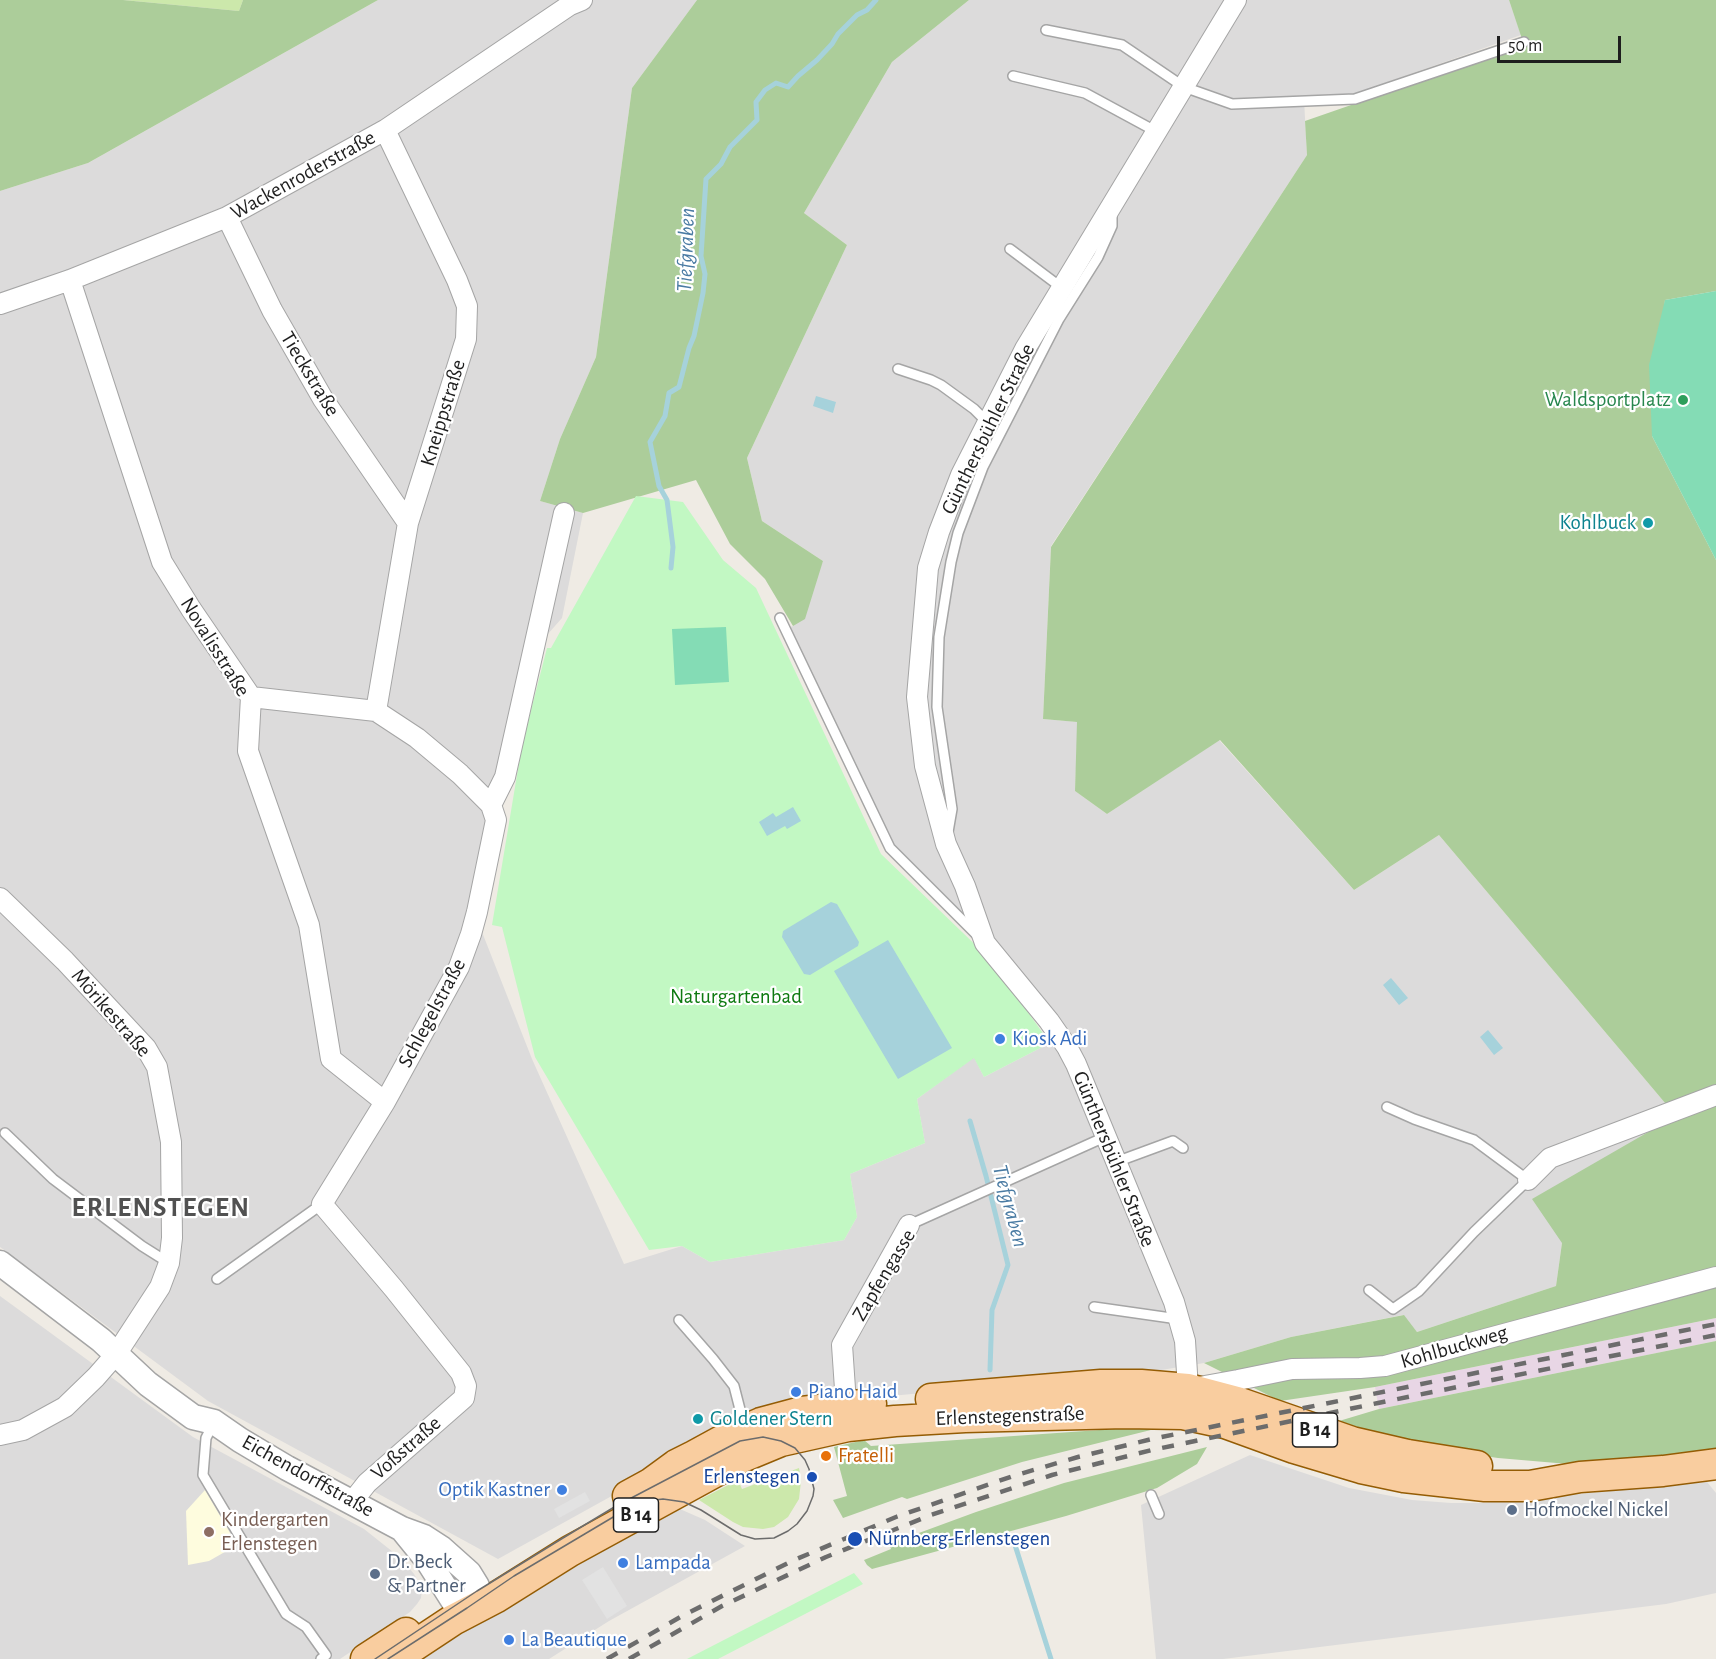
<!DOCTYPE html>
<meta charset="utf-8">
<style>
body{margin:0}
#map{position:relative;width:1716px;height:1659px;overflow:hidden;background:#efebe4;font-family:"Alegreya Sans",sans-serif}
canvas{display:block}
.scale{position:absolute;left:1497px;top:36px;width:124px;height:27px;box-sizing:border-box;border:3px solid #1e1e1e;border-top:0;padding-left:8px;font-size:18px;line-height:21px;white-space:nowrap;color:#1e1e1e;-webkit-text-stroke:4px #fff;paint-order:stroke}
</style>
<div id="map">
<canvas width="1716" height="1659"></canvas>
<div class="scale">50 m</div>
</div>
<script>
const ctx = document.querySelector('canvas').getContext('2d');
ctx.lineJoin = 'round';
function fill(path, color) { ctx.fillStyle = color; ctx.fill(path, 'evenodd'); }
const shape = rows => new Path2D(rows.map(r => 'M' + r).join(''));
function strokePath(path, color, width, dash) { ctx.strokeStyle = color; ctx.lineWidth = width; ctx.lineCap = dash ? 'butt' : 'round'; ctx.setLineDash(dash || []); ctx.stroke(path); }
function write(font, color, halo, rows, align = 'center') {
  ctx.font = font + ' "Alegreya Sans",sans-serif'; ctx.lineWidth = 4.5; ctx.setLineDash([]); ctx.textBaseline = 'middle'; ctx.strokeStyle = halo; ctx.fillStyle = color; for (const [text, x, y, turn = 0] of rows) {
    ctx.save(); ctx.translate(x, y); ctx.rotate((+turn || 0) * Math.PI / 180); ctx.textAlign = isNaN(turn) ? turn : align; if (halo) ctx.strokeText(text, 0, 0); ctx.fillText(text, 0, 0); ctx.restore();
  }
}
const residential = shape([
 [378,0,697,0,632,88,596,357,560,439,540,501,583,513,562,618,525,660,480,927,532,1059,624,1264,682,1246,710,1262,844,1240,857,1217,850,1174,925,1143,917,1099,974,1057,984,1077,1050,1043,992,954,886,852,781,631,793,626,823,561,762,521,747,458,847,245,804,213,892,62,969,0,1509,0,1521,35,1354,94,1304,99,1307,155,1051,546,1043,719,1078,722,1075,791,1107,814,1219,740,1354,890,1439,835,1676,1116,1562,1243,1556,1286,1417,1332,1403,1315,1291,1337,1204,1363,1155,1371,859,1399,729,1431,498,1559,208,1401,0,1247,0,191,88,163],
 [0,1296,193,1437,364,1529,393,1552,405,1563,414,1574,422,1588,421,1598,417,1604,410,1612,340,1659,0,1659],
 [1250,1455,1349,1488,1412,1500,1451,1503,1481,1503,1707,1482,1716,1493,1716,1593,1666,1604,1223,1659,1156,1659,1141,1505],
 [673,1506,705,1520,745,1546,609,1621,549,1659,419,1659,579,1565]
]);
const industrial = shape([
 [1716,1318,1716,1341,1379,1409,1375,1387]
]);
const education = shape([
 [205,1490,237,1545,209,1561,188,1565,186,1511]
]);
const grass = shape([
 [123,0,243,0,239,11],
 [799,1468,801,1481,799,1499,788,1517,774,1527,763,1529,743,1527,733,1522,699,1500,738,1480,742,1489]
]);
const forest = shape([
 [0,0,123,0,239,11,243,0,378,0,88,163,0,191],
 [697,0,969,0,892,62,804,213,847,245,747,458,762,521,823,561,805,619,793,626,765,579,730,544,696,480,583,513,540,501,560,439,596,357,632,88],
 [1509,0,1716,0,1716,291,1665,300,1652,436,1716,560,1716,1318,1375,1387,1280,1401,1204,1363,1291,1337,1404,1315,1417,1332,1556,1286,1562,1243,1532,1199,1676,1116,1439,835,1354,890,1220,740,1107,814,1075,791,1077,722,1043,719,1051,547,1307,155,1305,121,1524,45],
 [1716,1341,1716,1454,1568,1464,1498,1458,1422,1447,1339,1421,1379,1409],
 [1171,1425,1022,1462,907,1499,902,1497,843,1518,833,1500,847,1496,834,1447,864,1440,871,1446],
 [1207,1447,1197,1464,1157,1488,1066,1516,872,1569,867,1565,864,1560,891,1549,889,1544,976,1512,1064,1483]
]);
const park = shape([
 [636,496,683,502,723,560,756,588,881,854,989,958,1050,1043,984,1077,974,1058,917,1099,925,1143,850,1174,857,1217,844,1240,710,1262,682,1246,649,1250,535,1057,502,927,492,925,522,745,547,648,551,648],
 [854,1573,863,1584,718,1659,687,1659]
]);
const pitch = shape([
 [1716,291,1716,560,1652,436,1649,365,1665,300],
 [726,627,729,682,675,685,672,629]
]);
const parking = shape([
 [585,1492,590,1501,559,1518,554,1509],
 [603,1567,627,1606,607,1619,582,1580]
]);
const water = shape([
 [816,396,836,402,833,413,813,406],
 [793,807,801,821,787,829,785,826,767,836,759,822,773,813,776,817],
 [831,902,837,904,859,942,858,946,810,975,804,974,782,937,783,931],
 [888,940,952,1048,898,1079,834,971],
 [1391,978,1408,998,1399,1005,1383,985],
 [1488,1030,1503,1048,1494,1055,1480,1037]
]);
const stream = shape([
 [671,568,673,547,667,500,659,486,650,442,665,416,669,393,679,387,689,348,694,336,703,293,705,274,701,256,706,179,721,164,730,147,757,120,756,102,765,90,776,83,788,87,798,76,817,60,832,44,838,34,857,15,867,10,876,0],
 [970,1121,986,1176,1008,1265,992,1310,990,1370],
 [1015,1545,1051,1659]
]);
const service = shape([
 [1046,30,1122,45,1184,87,1232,104,1355,99,1524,42],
 [1013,76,1085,93,1157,132],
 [1010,249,1062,288],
 [898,369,931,380,941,385,974,409,987,422],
 [780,618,890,848,977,935],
 [948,832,952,809,937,707,939,637,951,562,958,533,983,467,1059,319,1098,257,1112,226,1112,212],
 [5,1133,53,1179,142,1246,169,1263],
 [1116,1162,1173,1141,1183,1148],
 [909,1225,1107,1136],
 [217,1279,322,1204],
 [1369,1290,1393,1309,1419,1291,1474,1232,1528,1180,1474,1140,1414,1119,1387,1107],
 [1094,1307,1178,1319],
 [679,1320,713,1359,734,1386,744,1425],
 [214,1422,206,1438,203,1475,286,1614,306,1627,326,1655,321,1659],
 [1151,1495,1159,1514]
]);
const minor = shape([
 [1236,0,1025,349,961,475,939,532,928,568,917,697,925,766,946,844,965,886,985,943,1049,1021,1067,1047,1076,1064,1174,1302,1185,1341,1188,1389,1238,1380,1292,1369,1360,1368,1385,1366,1716,1277],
 [227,217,272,310,323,399,408,523],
 [70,280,162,562,191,609,251,697,248,751,309,925,331,1059,385,1102],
 [0,304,70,280,227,217,385,130,570,5,582,0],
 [251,697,376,711,417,738,460,774,491,805,496,820,477,912,471,934,459,967,385,1102,322,1204,394,1289,461,1373,466,1386,464,1398,367,1483,352,1502],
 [376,711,408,523,466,339,467,306,457,280,385,130],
 [491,805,505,777,564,513],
 [0,898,65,961,146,1048,157,1067,171,1142,172,1238,169,1263,160,1287,117,1353,96,1377,65,1407,23,1430,0,1435],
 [1528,1180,1550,1158,1716,1095],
 [847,1418,842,1345,909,1225]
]);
const tertiary = shape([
 [0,1263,101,1340,148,1384,193,1417,214,1422,240,1440,287,1468,402,1529,424,1537,441,1548,469,1573,477,1586,474,1609,467,1608,454,1602,428,1561,402,1529]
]);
const primary = shape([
 [931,1399,1101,1385,1141,1385,1188,1389,1237,1402,1352,1442,1408,1455,1477,1466],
 [628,1496,650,1484,676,1465,694,1456,727,1438,761,1423,802,1412,871,1404],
 [366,1659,406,1633],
 [394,1659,453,1620,495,1598,570,1551,740,1458,781,1441,848,1426,895,1421,965,1417,1125,1413,1183,1414,1225,1423,1294,1448,1361,1468,1404,1477,1485,1486,1530,1486,1580,1477,1663,1471,1716,1464]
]);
const tram = shape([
 [375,1659,477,1591,563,1538,616,1506,740,1441,763,1437,781,1441,795,1448,805,1460,809,1469,814,1489,813,1496,807,1511,797,1524,788,1531,774,1538,755,1539,741,1535,701,1510,684,1502,663,1499,647,1501,620,1513,514,1576,467,1608,388,1659]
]);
const rail = shape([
 [607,1659,682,1616,792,1561,896,1517,1013,1476,1078,1457,1152,1439,1716,1324],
 [629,1659,722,1606,826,1557,931,1515,1052,1475,1152,1450,1378,1403,1716,1335]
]);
const markers = [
 [1683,400,6,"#2e9e5b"],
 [1648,523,6,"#0f9aa8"],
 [1000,1039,6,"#3f7fe0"],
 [796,1392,6,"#3f7fe0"],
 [698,1419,6,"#0f9aa8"],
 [826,1456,6,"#e8710a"],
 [812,1477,6,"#1a4fb4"],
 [562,1490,6,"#3f7fe0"],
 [1512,1510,6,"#5c6f8a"],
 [209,1532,6,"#8d6e63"],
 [855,1539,8,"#1a4fb4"],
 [623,1563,6,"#3f7fe0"],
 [375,1574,6,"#5c6f8a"],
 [509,1640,6,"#3f7fe0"]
];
const shields = [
 [1315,1430,45],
 [636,1515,45]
];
const shieldNames = [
 ["B 14",1315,1430],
 ["B 14",636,1515]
];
const streetNames = [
 ["Wackenroderstraße",303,175,-29],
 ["Tieckstraße",310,374,59],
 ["Kneippstraße",443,413,-73],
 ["Günthersbühler Straße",988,429,-64],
 ["Novalisstraße",215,647,58],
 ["Mörikestraße",111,1013,49],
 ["Schlegelstraße",432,1013,-62],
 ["Günthersbühler Straße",1114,1159,68],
 ["Zapfengasse",884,1275,-59],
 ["Kohlbuckweg",1454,1347,-16],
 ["Erlenstegenstraße",1010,1416,-2],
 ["Voßstraße",406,1448,-41],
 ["Eichendorffstraße",308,1476,29]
];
const leisureNames = [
 ["Waldsportplatz",1671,400]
];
const cultureNames = [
 ["Kohlbuck",1636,523],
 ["Goldener Stern",710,1419,"left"]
];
const parkNames = [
 ["Naturgartenbad",736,997]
];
const shopNames = [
 ["Kiosk Adi",1012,1039],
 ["Piano Haid",808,1392],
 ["Optik Kastner",550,1490,"right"],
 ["Lampada",635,1563],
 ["La Beautique",521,1640]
];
const foodNames = [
 ["Fratelli",838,1456]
];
const transitNames = [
 ["Erlenstegen",800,1477],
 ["Nürnberg-Erlenstegen",868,1539,"left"]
];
const serviceNames = [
 ["Hofmockel Nickel",1524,1510],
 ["Dr. Beck",387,1562],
 ["& Partner",387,1586]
];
const educationNames = [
 ["Kindergarten",221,1520],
 ["Erlenstegen",221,1544]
];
const waterNames = [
 ["Tiefgraben",686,250,-88],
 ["Tiefgraben",1010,1206,75]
];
const districtNames = [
 ["ERLENSTEGEN",161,1208]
];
fill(residential, '#dcdbdb');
fill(industrial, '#e8d6e5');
fill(education, '#fefcde');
fill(grass, '#cce8ab');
fill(forest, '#accd9a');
fill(park, '#c2f8c3');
fill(pitch, '#84dcb5');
fill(parking, '#e2e2e2');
fill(water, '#a6d2db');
strokePath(stream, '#a6d2db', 5);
strokePath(service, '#a5a5a5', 12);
strokePath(minor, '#a5a5a5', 22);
strokePath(tertiary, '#a5a5a5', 27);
strokePath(primary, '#945c04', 33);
strokePath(service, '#fff', 9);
strokePath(minor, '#fff', 20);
strokePath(tertiary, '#fff', 24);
strokePath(primary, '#f9cd9f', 30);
strokePath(tram, '#6c6c6c', 1.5);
strokePath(rail, '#6c6c6c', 4.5, [12, 12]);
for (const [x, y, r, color] of markers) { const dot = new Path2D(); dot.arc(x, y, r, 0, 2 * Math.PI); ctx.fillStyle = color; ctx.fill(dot); strokePath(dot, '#fff', 2); }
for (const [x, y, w] of shields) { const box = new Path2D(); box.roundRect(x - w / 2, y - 17, w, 34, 4.5); ctx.fillStyle = '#fff'; ctx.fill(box); strokePath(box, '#1e1e1e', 1.5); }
write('bold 20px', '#1e1e1e', null, shieldNames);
write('21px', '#1e1e1e', '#fff', streetNames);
write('21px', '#27864d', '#fff', leisureNames, 'right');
write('21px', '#0d838f', '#fff', cultureNames, 'right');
write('21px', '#0e7a11', '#fff', parkNames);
write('21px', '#366cbe', '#fff', shopNames, 'left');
write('21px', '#c56008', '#fff', foodNames, 'left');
write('21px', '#164399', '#fff', transitNames, 'right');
write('21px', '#4e5e75', '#fff', serviceNames, 'left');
write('21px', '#785e54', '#fff', educationNames, 'left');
write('italic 22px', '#4a7ba3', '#fff', waterNames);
ctx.letterSpacing = '1.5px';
write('bold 27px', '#515151', '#fff', districtNames);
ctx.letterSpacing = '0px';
</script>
